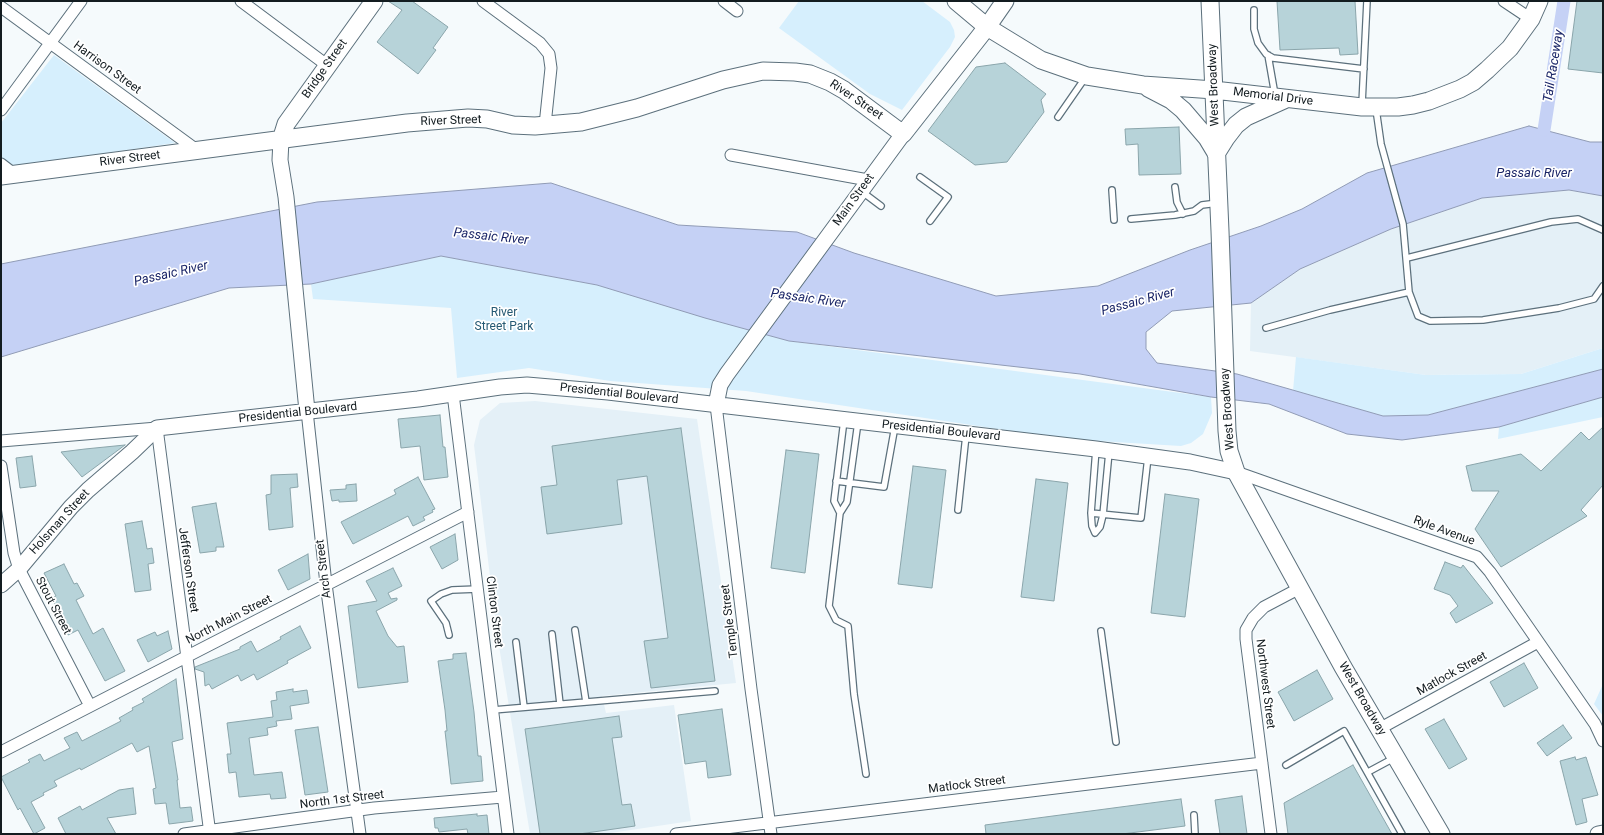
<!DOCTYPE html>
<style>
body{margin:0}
#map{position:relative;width:1604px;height:835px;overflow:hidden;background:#f5fafc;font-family:Roboto,sans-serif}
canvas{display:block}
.frame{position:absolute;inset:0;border:2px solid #131c20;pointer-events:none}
</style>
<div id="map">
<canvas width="1604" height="835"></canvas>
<div class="frame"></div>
</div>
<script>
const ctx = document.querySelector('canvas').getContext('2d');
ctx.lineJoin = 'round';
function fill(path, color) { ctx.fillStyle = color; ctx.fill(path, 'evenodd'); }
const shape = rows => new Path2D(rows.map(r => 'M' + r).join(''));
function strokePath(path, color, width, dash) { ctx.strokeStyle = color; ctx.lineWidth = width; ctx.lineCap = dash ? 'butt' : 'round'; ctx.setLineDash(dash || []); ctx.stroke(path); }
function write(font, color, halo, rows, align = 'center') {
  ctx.font = font + ' Roboto,sans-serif'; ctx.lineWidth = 3.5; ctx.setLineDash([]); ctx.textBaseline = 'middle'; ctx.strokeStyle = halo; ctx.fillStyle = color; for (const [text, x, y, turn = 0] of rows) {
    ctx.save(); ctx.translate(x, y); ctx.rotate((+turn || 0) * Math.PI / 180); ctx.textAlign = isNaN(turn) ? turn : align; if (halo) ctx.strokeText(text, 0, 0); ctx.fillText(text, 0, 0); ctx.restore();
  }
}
const built = shape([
 [1569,190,1603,196,1603,348,1521,374,1426,375,1250,351,1251,303,1300,269,1391,229,1482,198],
 [535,401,697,419,736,683,602,696,606,713,674,705,691,821,604,834,530,834,497,634,474,445,480,420,500,403]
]);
const green = shape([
 [799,1,922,1,950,22,954,30,955,37,950,47,902,110,870,94,779,28],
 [54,55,175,143,16,166,1,159,1,123],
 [441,256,597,285,789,341,1211,397,1212,413,1203,434,1191,443,1181,446,1064,439,746,391,610,381,529,368,457,378,451,308,313,299,311,284],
 [1603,348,1603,369,1428,415,1383,416,1293,391,1296,357,1426,375,1521,374],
 [1603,397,1603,417,1498,439,1499,427],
 [1603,684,1603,716,1594,704]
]);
const water = shape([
 [1529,126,1590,142,1603,142,1603,196,1569,190,1482,198,1391,229,1300,269,1251,303,1172,311,1146,332,1146,349,1157,363,1237,374,1383,416,1428,415,1603,369,1603,397,1499,427,1402,440,1347,434,1269,404,1211,397,1080,374,789,341,705,318,597,285,441,256,311,284,229,288,1,357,1,264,317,202,551,183,678,225,797,232,854,253,996,296,1098,286,1190,250,1261,226,1302,209,1367,173,1529,126]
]);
const canal = shape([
 [1544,130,1564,1]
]);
const building = shape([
 [388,1,412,1,448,27,433,48,436,50,418,74,377,42,402,10,388,1],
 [1277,1,1355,1,1358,54,1340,55,1339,48,1280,50,1277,1],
 [1577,1,1603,1,1603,73,1568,69,1577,1],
 [1005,63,1046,94,1041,100,1044,112,1007,162,975,165,928,131,976,67,1005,63],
 [1179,127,1181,174,1139,175,1138,144,1126,145,1125,129,1179,127],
 [440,415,443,447,445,447,448,477,424,480,420,446,401,448,398,419,440,415],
 [1603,427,1603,485,1581,510,1587,516,1501,567,1475,529,1499,491,1472,491,1466,466,1521,454,1541,471,1581,432,1589,440,1603,427],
 [681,428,715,681,651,688,644,641,668,638,647,476,617,480,622,524,547,534,541,487,557,485,552,446,681,428],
 [125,445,82,477,61,452,85,449,125,445],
 [786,450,819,454,805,573,771,568,786,450],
 [32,456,36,486,20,488,16,458,32,456],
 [913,466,946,470,932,588,898,584,913,466],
 [297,474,298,487,290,488,293,527,269,530,266,495,271,494,271,475,297,474],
 [418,477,435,509,432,510,433,512,423,517,425,520,413,526,408,516,353,544,341,522,396,494,394,490,418,477],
 [1036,479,1068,483,1054,601,1021,597,1036,479],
 [356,484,357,501,339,502,339,500,332,501,330,490,346,489,346,485,356,484],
 [1165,494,1199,499,1185,617,1151,613,1165,494],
 [216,503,224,547,216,547,216,551,200,553,192,507,216,503],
 [142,521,147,549,152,548,154,563,148,564,151,590,135,592,125,524,142,521],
 [455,534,458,560,442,569,430,547,455,534],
 [308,554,310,579,288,590,278,570,308,554],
 [1445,562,1461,568,1463,565,1493,603,1456,623,1450,613,1458,606,1450,595,1434,589,1445,562],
 [64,564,74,584,77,583,84,596,76,600,93,634,103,628,125,671,105,681,78,630,68,635,52,598,56,596,44,573,64,564],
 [393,568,402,586,388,593,391,599,397,598,397,600,376,611,388,636,397,647,404,646,408,682,358,688,348,606,377,601,366,581,393,568],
 [300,626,311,648,287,661,288,663,257,680,254,674,241,681,238,675,212,689,209,684,205,686,204,672,195,669,195,667,240,649,240,647,251,641,257,652,281,639,280,637,300,626],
 [168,631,172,649,148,662,137,640,155,632,157,636,168,631],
 [466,653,474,712,478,756,481,756,483,781,451,784,445,731,447,731,445,710,438,661,453,659,453,654,466,653],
 [1524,663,1538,688,1504,707,1490,682,1524,663],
 [1317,670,1333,699,1294,721,1278,692,1317,670],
 [176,679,183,739,172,742,178,780,177,780,180,808,191,807,193,821,169,824,166,803,155,804,153,789,156,788,149,746,137,752,132,743,81,770,80,768,54,781,57,786,43,793,44,795,31,802,45,828,34,834,20,808,18,810,1,777,30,762,28,760,40,754,44,761,70,748,64,738,77,732,82,741,121,721,119,718,133,710,132,708,144,702,142,699,176,679],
 [293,689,293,692,307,690,309,703,290,706,292,719,276,721,277,726,267,728,268,735,249,738,254,775,282,772,286,798,271,799,270,794,239,797,236,772,229,773,227,754,231,754,227,723,273,717,271,701,277,700,276,692,293,689],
 [722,709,731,775,708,778,706,761,685,764,678,715,722,709],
 [619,716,622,737,612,738,622,805,631,804,635,826,579,834,540,834,525,729,619,716],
 [1444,719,1467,759,1449,769,1425,729,1444,719],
 [1563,725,1572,738,1547,756,1537,743,1563,725],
 [318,727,328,792,305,795,295,730,318,727],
 [1575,757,1576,760,1586,757,1598,795,1582,799,1587,822,1576,825,1560,761,1575,757],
 [1353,765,1392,834,1288,834,1284,803,1353,765],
 [133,788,136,814,107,818,116,834,66,834,58,818,80,806,82,810,119,790,133,788],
 [1242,796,1247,834,1220,834,1215,800,1242,796],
 [1181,799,1185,826,1122,834,986,834,985,825,1181,799],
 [477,814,477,816,487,815,489,834,468,834,467,829,439,832,438,828,435,828,434,818,477,814]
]);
const lane = shape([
 [1254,10,1254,29,1258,43,1266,54,1273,58,1364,69],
 [1268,55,1275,95],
 [1362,104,1367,1],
 [1376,109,1381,144,1403,224,1409,292,1418,316,1430,321,1483,320,1559,308,1594,299,1603,286],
 [1058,117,1085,78],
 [920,177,948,197,930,221],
 [1175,187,1177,202,1183,214],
 [1112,190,1114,220],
 [861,191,881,206],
 [1131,219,1175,215,1194,211,1202,205,1218,203],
 [1407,258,1551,222,1578,219,1603,230],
 [1266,328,1330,310,1409,292],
 [858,422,847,502,840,513,829,606,836,620,848,626,854,694,866,774],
 [1096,449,1091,513,1092,526,1095,533,1100,527,1103,515,1109,452],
 [836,481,884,487,895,426],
 [958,510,966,435],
 [840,513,834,501,844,420],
 [1091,513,1141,518,1148,457],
 [575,630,586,702],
 [1101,631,1116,742],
 [552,634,560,704],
 [449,635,446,623,431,601,441,594,452,590,478,589],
 [516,642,524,707],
 [493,710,715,691],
 [1286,765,1344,731,1402,834],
 [1368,772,1394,758],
 [1194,815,1195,834]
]);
const street = shape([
 [241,1,328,66],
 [483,1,540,43,549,54,551,68,545,125],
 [724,1,737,11],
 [1504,1,1531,19],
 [1,7,198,151],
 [1,110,81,1],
 [731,155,868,180],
 [1,164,14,174],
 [453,394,508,834],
 [716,405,751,689,771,834],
 [307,411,326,584,360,834],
 [1,441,157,428,210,834],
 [1,466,14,553,19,569,90,706],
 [1236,472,1477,557,1490,572,1595,724,1603,741],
 [1379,729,1538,642],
 [1,752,468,512],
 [184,834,374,808,503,797],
 [676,834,1262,763],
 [1271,834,1246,639,1246,630,1253,618,1264,607,1300,588]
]);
const secondary = shape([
 [281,140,280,160,286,197,307,411],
 [716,405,720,385,727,374,903,134],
 [1,585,19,569,71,507,88,490,132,452,157,428,418,399,500,387,527,385,608,392,1096,449,1190,462,1236,472],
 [1598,834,1603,833]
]);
const primary = shape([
 [956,1,987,27,1041,60,1087,76,1143,85,1214,90,1362,107,1398,107,1413,105,1429,101,1460,89,1473,82,1487,70,1510,48,1531,19,1539,1],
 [1210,1,1220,231,1227,431,1229,451,1236,472,1343,667,1441,834],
 [1148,88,1171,100,1183,110,1207,138,1216,153],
 [281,140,286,124,374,1],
 [1216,154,1226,138,1236,125,1246,117,1286,99],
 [1,176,407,123,468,118,487,119,513,125,535,126,581,122,637,108,723,80,763,71,795,72,810,74,830,82,844,90,903,134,987,27,1005,1]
]);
const streetNames = [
 ["Harrison Street",107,68,36],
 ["Bridge Street",325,69,-55],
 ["West Broadway",1214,85,-92],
 ["Memorial Drive",1273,97,7],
 ["River Street",856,100,34],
 ["River Street",451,121,-2],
 ["River Street",130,159,-7],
 ["Main Street",854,200,-54],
 ["Presidential Boulevard",619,394,6],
 ["West Broadway",1228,409,-94],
 ["Presidential Boulevard",298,413,-6],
 ["Presidential Boulevard",941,431,6],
 ["Holsman Street",60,522,-48],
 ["Ryle Avenue",1444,531,20],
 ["Arch Street",324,569,-97],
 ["Jefferson Street",188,570,82],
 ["Stout Street",53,606,62],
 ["Clinton Street",494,612,83],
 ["North Main Street",229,620,-27],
 ["Temple Street",730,621,-97],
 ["Matlock Street",1452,674,-29],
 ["Northwest Street",1265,684,83],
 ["West Broadway",1362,699,60],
 ["Matlock Street",967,785,-7],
 ["North 1st Street",342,800,-7]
];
const parkNames = [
 ["River",504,313],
 ["Street Park",504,327]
];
const waterNames = [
 ["Tail Raceway",1554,66,-81],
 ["Passaic River",1534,174],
 ["Passaic River",491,237,6],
 ["Passaic River",171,274,-13],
 ["Passaic River",808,299,8],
 ["Passaic River",1138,302,-15]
];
fill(built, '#e4f0f7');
fill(green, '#d6effd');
fill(water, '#c5d1f5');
strokePath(water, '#909bb5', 1);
strokePath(canal, '#c5d1f5', 13);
fill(building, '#b7d3d9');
strokePath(building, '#8aa5ab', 1);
strokePath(lane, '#5c707c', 8);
strokePath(street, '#5c707c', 13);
strokePath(secondary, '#5c707c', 17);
strokePath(primary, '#5c707c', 19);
strokePath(lane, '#fff', 5.5);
strokePath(street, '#fff', 11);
strokePath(secondary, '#fff', 15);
strokePath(primary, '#fff', 17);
write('12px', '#131c20', '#fff', streetNames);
write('12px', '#255973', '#fff', parkNames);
write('italic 13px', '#1a2567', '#fff', waterNames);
</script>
